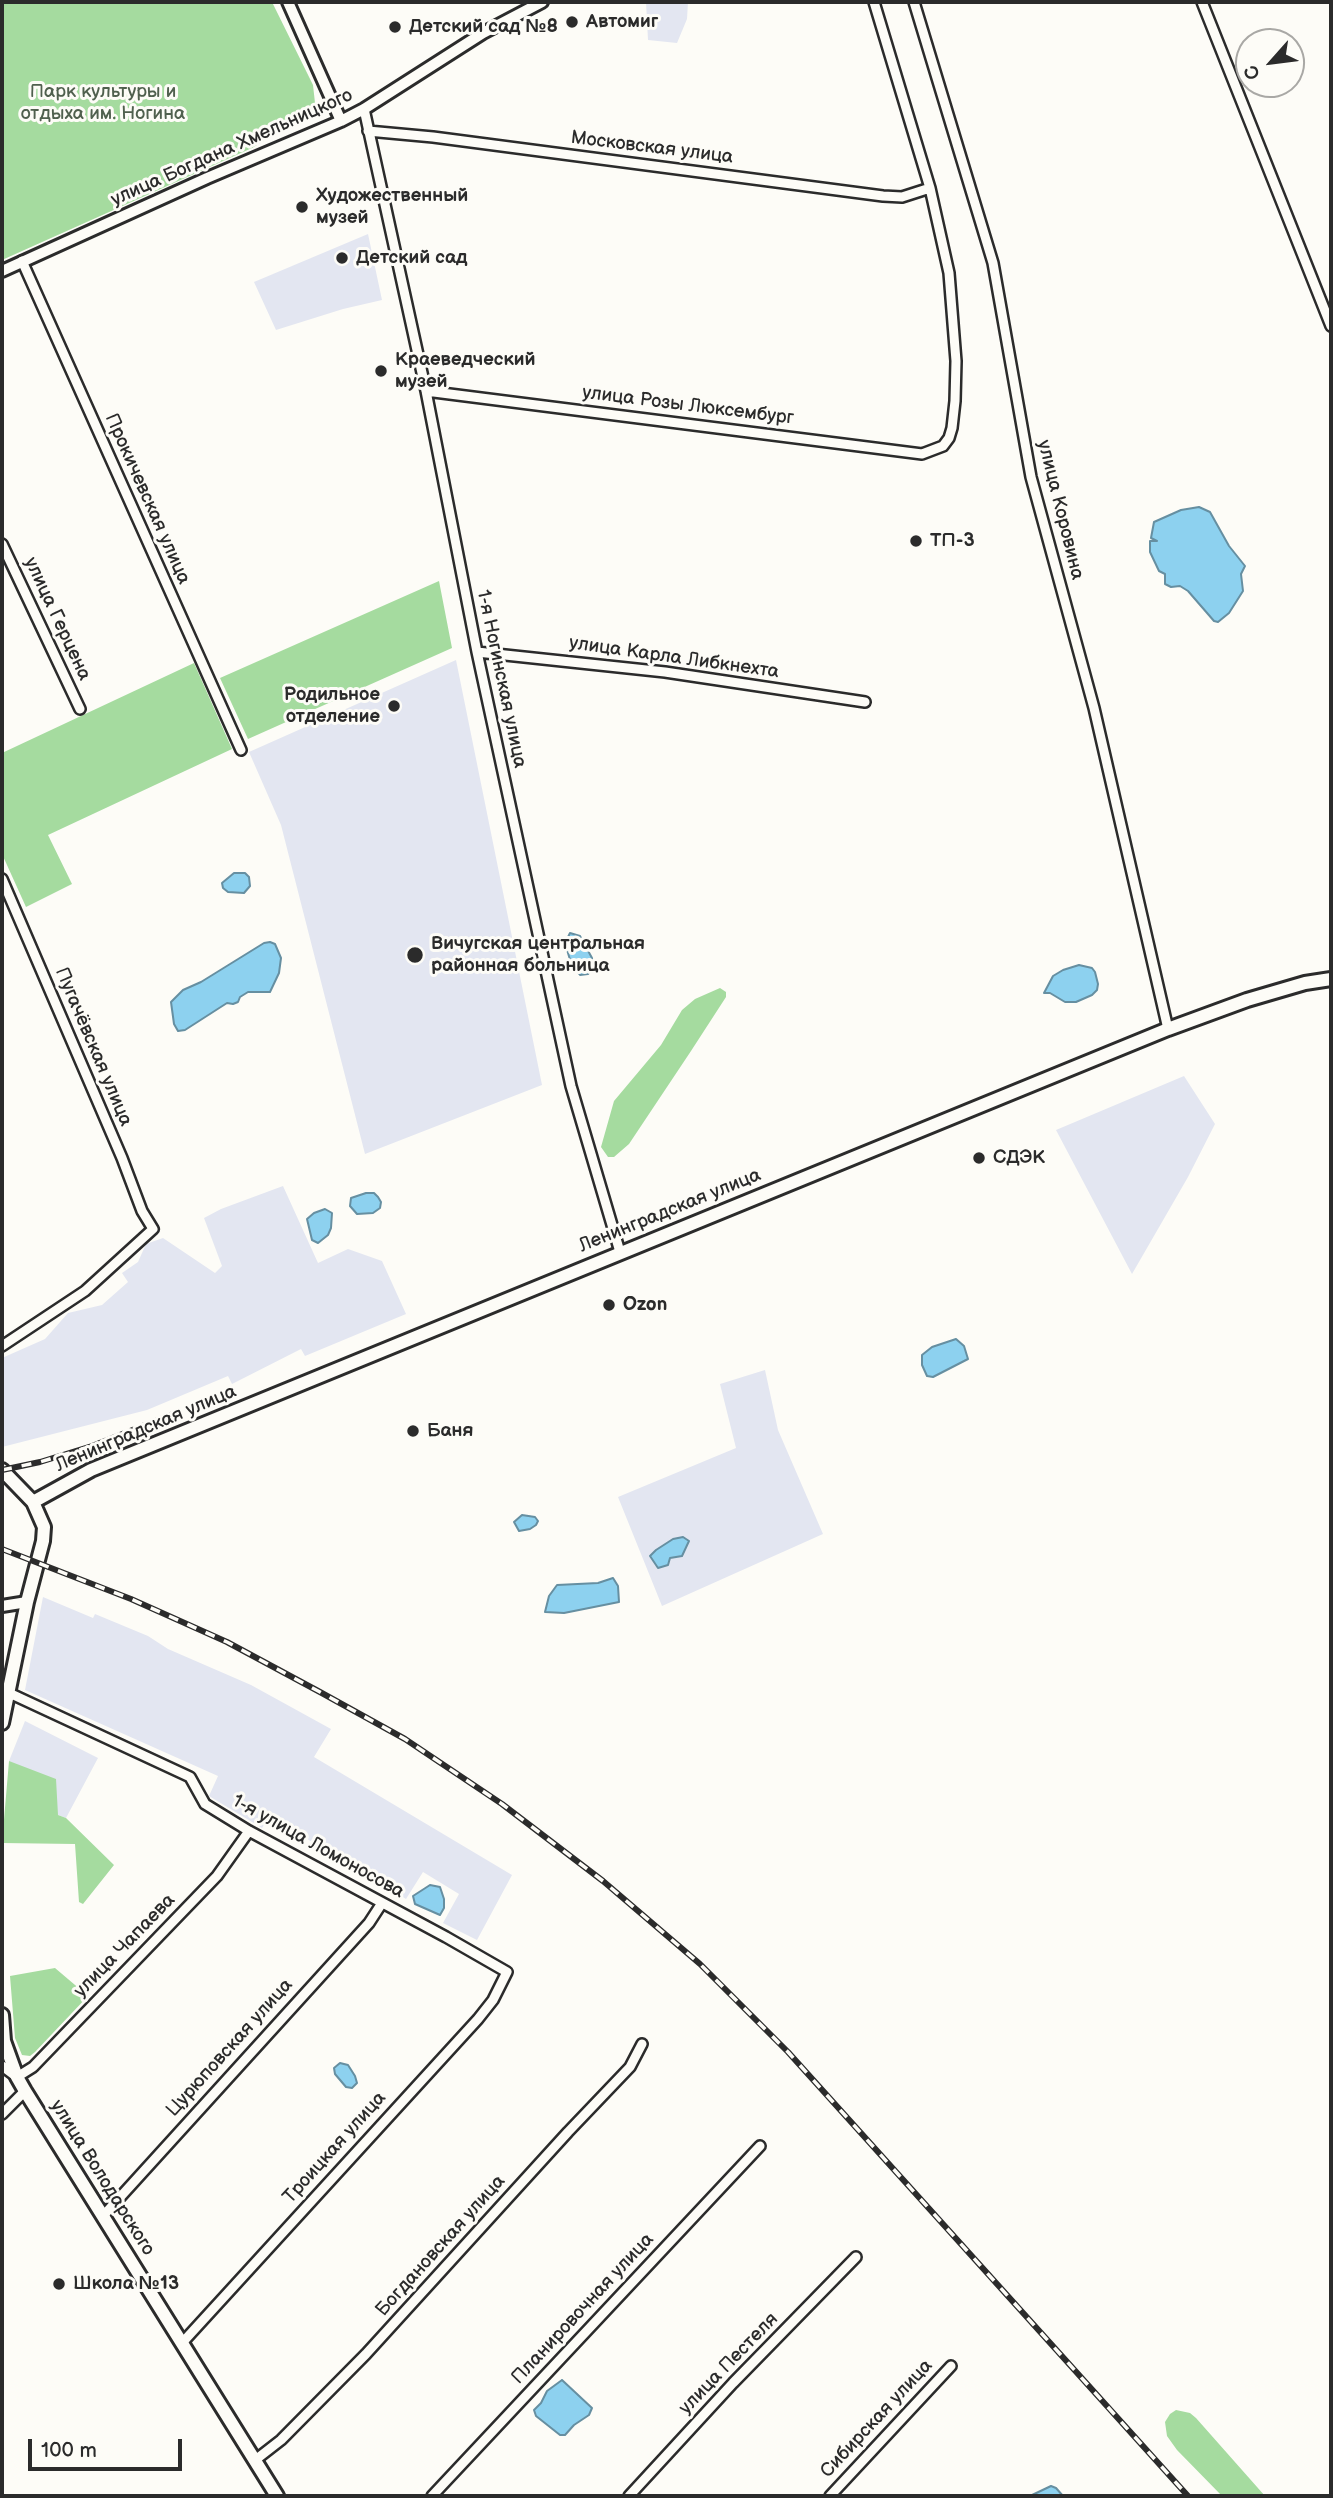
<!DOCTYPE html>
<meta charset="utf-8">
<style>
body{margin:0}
#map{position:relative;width:1333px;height:2498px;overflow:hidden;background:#fdfcf7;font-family:"Balsamiq Sans",sans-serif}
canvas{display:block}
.frame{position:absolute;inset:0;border:4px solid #2b2b2b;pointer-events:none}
.north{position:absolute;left:1235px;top:28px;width:70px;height:70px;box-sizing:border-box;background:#fdfcf7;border:2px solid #a9a8a5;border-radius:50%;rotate:242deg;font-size:19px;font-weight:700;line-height:28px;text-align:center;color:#2b2b2b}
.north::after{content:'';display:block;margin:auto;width:24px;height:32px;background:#2b2b2b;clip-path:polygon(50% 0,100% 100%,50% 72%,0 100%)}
.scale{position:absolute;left:28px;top:2439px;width:154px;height:32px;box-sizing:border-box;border:4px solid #2b2b2b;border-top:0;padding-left:9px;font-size:21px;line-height:24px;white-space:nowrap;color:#2b2b2b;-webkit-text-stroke:5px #fdfcf7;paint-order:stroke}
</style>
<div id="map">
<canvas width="1333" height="2498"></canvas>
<div class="frame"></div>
<div class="north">С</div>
<div class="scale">100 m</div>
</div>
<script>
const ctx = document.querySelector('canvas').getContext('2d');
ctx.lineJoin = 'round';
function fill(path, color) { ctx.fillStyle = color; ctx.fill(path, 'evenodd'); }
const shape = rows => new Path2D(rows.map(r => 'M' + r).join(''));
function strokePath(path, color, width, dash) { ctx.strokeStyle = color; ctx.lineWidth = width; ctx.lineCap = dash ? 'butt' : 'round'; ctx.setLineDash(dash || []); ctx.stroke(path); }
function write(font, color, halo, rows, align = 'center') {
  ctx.font = font + ' "Balsamiq Sans",sans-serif'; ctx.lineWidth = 6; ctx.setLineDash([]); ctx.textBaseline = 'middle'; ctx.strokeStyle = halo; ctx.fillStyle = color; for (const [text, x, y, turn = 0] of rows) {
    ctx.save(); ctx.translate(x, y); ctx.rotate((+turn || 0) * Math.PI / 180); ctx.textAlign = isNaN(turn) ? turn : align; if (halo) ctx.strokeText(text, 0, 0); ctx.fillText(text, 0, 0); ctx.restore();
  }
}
const built = shape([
 [646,2,688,2,687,19,677,43,648,40],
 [368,234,382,300,343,309,276,330,254,282],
 [456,660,542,1085,365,1154,281,825,249,752],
 [1184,1076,1215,1124,1188,1177,1132,1274,1056,1130],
 [283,1186,318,1263,348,1249,382,1261,406,1314,305,1356,301,1349,232,1384,228,1376,147,1410,2,1447,2,1358,45,1339,68,1313,102,1305,128,1282,122,1273,138,1262,146,1244,163,1238,215,1273,222,1266,204,1218,221,1209],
 [765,1370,778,1430,823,1534,662,1606,618,1497,736,1448,720,1384],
 [43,1597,93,1618,95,1614,148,1636,168,1649,251,1685,331,1729,314,1757,512,1875,477,1940,443,1923,459,1894,423,1872,406,1899,294,1831,290,1836,266,1822,262,1828,209,1796,218,1776,25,1690],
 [25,1721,98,1758,66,1818,58,1815,9,1761]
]);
const green = shape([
 [2,2,272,2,313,85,315,103,302,118,252,148,2,260],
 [439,581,452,648,248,739,220,678],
 [194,663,232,749,48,835,72,884,26,907,2,854,2,753],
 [720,988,726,992,726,997,691,1051,629,1144,614,1157,608,1157,601,1147,614,1101,661,1045,682,1010,695,999],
 [9,1761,56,1779,58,1815,66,1818,114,1865,83,1904,79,1902,75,1844,2,1843],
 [55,1968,88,1996,35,2052,30,2056,22,2055,15,2038,10,1976],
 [1176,2410,1190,2413,1196,2418,1265,2496,1222,2496,1177,2450,1167,2436,1165,2422,1170,2414]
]);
const water = shape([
 [1199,507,1210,512,1229,546,1245,566,1241,574,1243,591,1229,613,1218,622,1214,621,1188,591,1180,586,1171,587,1165,584,1165,574,1159,571,1150,552,1150,541,1157,541,1151,538,1154,522,1181,510,1199,507],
 [234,873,245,873,249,877,250,886,244,893,228,892,223,888,222,883,234,873],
 [570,933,580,936,592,958,593,968,588,974,580,975,571,963,565,943,570,933],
 [270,942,275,944,281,958,279,973,270,992,248,992,240,997,238,1002,233,1004,227,1003,185,1030,178,1031,174,1024,171,1002,183,990,201,982,264,943,270,942],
 [1079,965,1092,968,1095,972,1098,984,1097,990,1092,995,1076,1002,1065,1002,1050,993,1044,993,1053,976,1063,970,1079,965],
 [366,1193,374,1193,378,1197,381,1202,380,1208,373,1213,357,1214,350,1206,351,1198,366,1193],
 [325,1209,332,1213,331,1228,328,1235,318,1243,312,1240,307,1219,314,1213,325,1209],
 [956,1339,964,1346,968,1359,933,1377,927,1376,922,1365,922,1355,932,1347,956,1339],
 [522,1515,535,1517,538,1521,536,1525,530,1529,519,1531,514,1522,522,1515],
 [683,1537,689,1541,682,1556,670,1558,668,1565,658,1568,650,1556,656,1550,673,1539,683,1537],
 [613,1578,618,1586,619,1602,564,1613,545,1612,549,1596,557,1585,598,1583,613,1578],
 [430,1885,440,1887,444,1899,444,1908,440,1915,415,1904,413,1896,430,1885],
 [340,2063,348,2065,355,2076,357,2083,352,2088,346,2087,335,2074,334,2068,340,2063],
 [562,2380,592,2408,589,2415,574,2425,565,2435,560,2435,536,2416,534,2410,541,2403,547,2391,562,2380],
 [1051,2486,1056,2488,1063,2496,1030,2496,1051,2486]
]);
const minor = shape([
 [914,2,993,263,1031,477,1094,708,1168,1029],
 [1202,2,1331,326],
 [364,109,426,391,477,652,571,1086,620,1252],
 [368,131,433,137,883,196,902,197,930,188],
 [22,261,241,750],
 [426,391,922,454,943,446,949,438,952,428,955,401,956,361,949,273,930,188,874,2],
 [2,544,80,709],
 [477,652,665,672,865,702],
 [2,879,122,1158,142,1211,153,1229,85,1291,2,1346],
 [7,1692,190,1777,205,1804,249,1831,446,1937,507,1972,493,2000,478,2019,182,2343],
 [2,2066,17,2077,33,2067,217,1876,249,1831],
 [2,2114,25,2091],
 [103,2216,369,1923,382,1903],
 [254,2461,281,2440,366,2354,568,2132,630,2067,642,2044],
 [432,2496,760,2146],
 [629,2496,733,2383,856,2257],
 [830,2496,951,2366]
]);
const tertiary = shape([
 [288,2,341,121],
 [2,271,207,178,341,121,364,109,483,33,542,2],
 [2,1606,27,1602]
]);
const secondary = shape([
 [2,1470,33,1502,44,1527,43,1541,27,1602,2,1723],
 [33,1502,91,1470,1168,1029,1247,1000,1305,983,1331,979],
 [2,2015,4,2041,17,2077,25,2091,277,2496]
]);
const rail = shape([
 [2,1470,40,1462,92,1446,173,1414],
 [2,1549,131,1599,227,1642,320,1692,405,1739,502,1804,603,1881,700,1964,788,2052,1188,2496]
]);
const markers = [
 [572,22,7,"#2b2b2b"],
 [395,27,7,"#2b2b2b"],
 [302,207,7,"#2b2b2b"],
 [342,258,7,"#2b2b2b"],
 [381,371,7,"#2b2b2b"],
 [916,541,7,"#2b2b2b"],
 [394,706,7,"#2b2b2b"],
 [415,955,9,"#2b2b2b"],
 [979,1158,7,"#2b2b2b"],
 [609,1305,7,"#2b2b2b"],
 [413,1431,7,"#2b2b2b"],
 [59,2284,7,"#2b2b2b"]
];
const poiNames = [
 ["Автомиг",586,22],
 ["Детский сад №8",409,27],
 ["Художественный",316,196],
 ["музей",316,218],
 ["Детский сад",356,258],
 ["Краеведческий",395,360],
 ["музей",395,382],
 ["ТП-3",930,541],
 ["Родильное",380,695,"right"],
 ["отделение",380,717,"right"],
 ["Вичугская центральная",431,944],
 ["районная больница",431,966],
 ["СДЭК",993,1158],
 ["Ozon",623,1305],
 ["Баня",427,1431],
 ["Школа №13",73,2284]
];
const parkNames = [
 ["Парк культуры и",103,92],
 ["отдыха им. Ногина",103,114]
];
const streetNames = [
 ["улица Богдана Хмельницкого",232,148,-24],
 ["Московская улица",652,148,7],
 ["улица Розы Люксембург",688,406,7],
 ["Прокичевская улица",147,499,66],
 ["улица Коровина",1060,510,76],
 ["улица Герцена",57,619,65],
 ["улица Карла Либкнехта",674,658,8],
 ["1-я Ногинская улица",501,679,78],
 ["Пугачёвская улица",93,1047,67],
 ["Ленинградская улица",670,1211,-22],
 ["Ленинградская улица",146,1429,-23],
 ["1-я улица Ломоносова",318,1847,29],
 ["улица Чапаева",125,1946,-46],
 ["Цурюповская улица",230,2048,-48],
 ["Троицкая улица",335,2148,-48],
 ["улица Володарского",102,2178,58],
 ["Богдановская улица",441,2246,-48],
 ["Планировочная улица",583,2309,-47],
 ["улица Пестеля",729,2364,-46],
 ["Сибирская улица",877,2419,-47]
];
fill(built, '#e3e6f1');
fill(green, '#a5db9f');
fill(water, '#8dd1ef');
strokePath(water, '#668fa1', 2);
strokePath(minor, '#2b2b2b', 14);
strokePath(tertiary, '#2b2b2b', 16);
strokePath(secondary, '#2b2b2b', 18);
strokePath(minor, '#fdfcf7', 9);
strokePath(tertiary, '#fdfcf7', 10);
strokePath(secondary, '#fdfcf7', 12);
strokePath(rail, '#2b2b2b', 6);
strokePath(rail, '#fdfcf7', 3.5, [10]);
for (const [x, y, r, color] of markers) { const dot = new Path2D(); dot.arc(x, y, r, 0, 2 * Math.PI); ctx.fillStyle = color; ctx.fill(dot); strokePath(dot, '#fdfcf7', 2.5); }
write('bold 19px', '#2b2b2b', '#fdfcf7', poiNames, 'left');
write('19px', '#50604e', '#fdfcf7', parkNames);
write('19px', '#2b2b2b', '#fdfcf7', streetNames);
</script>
